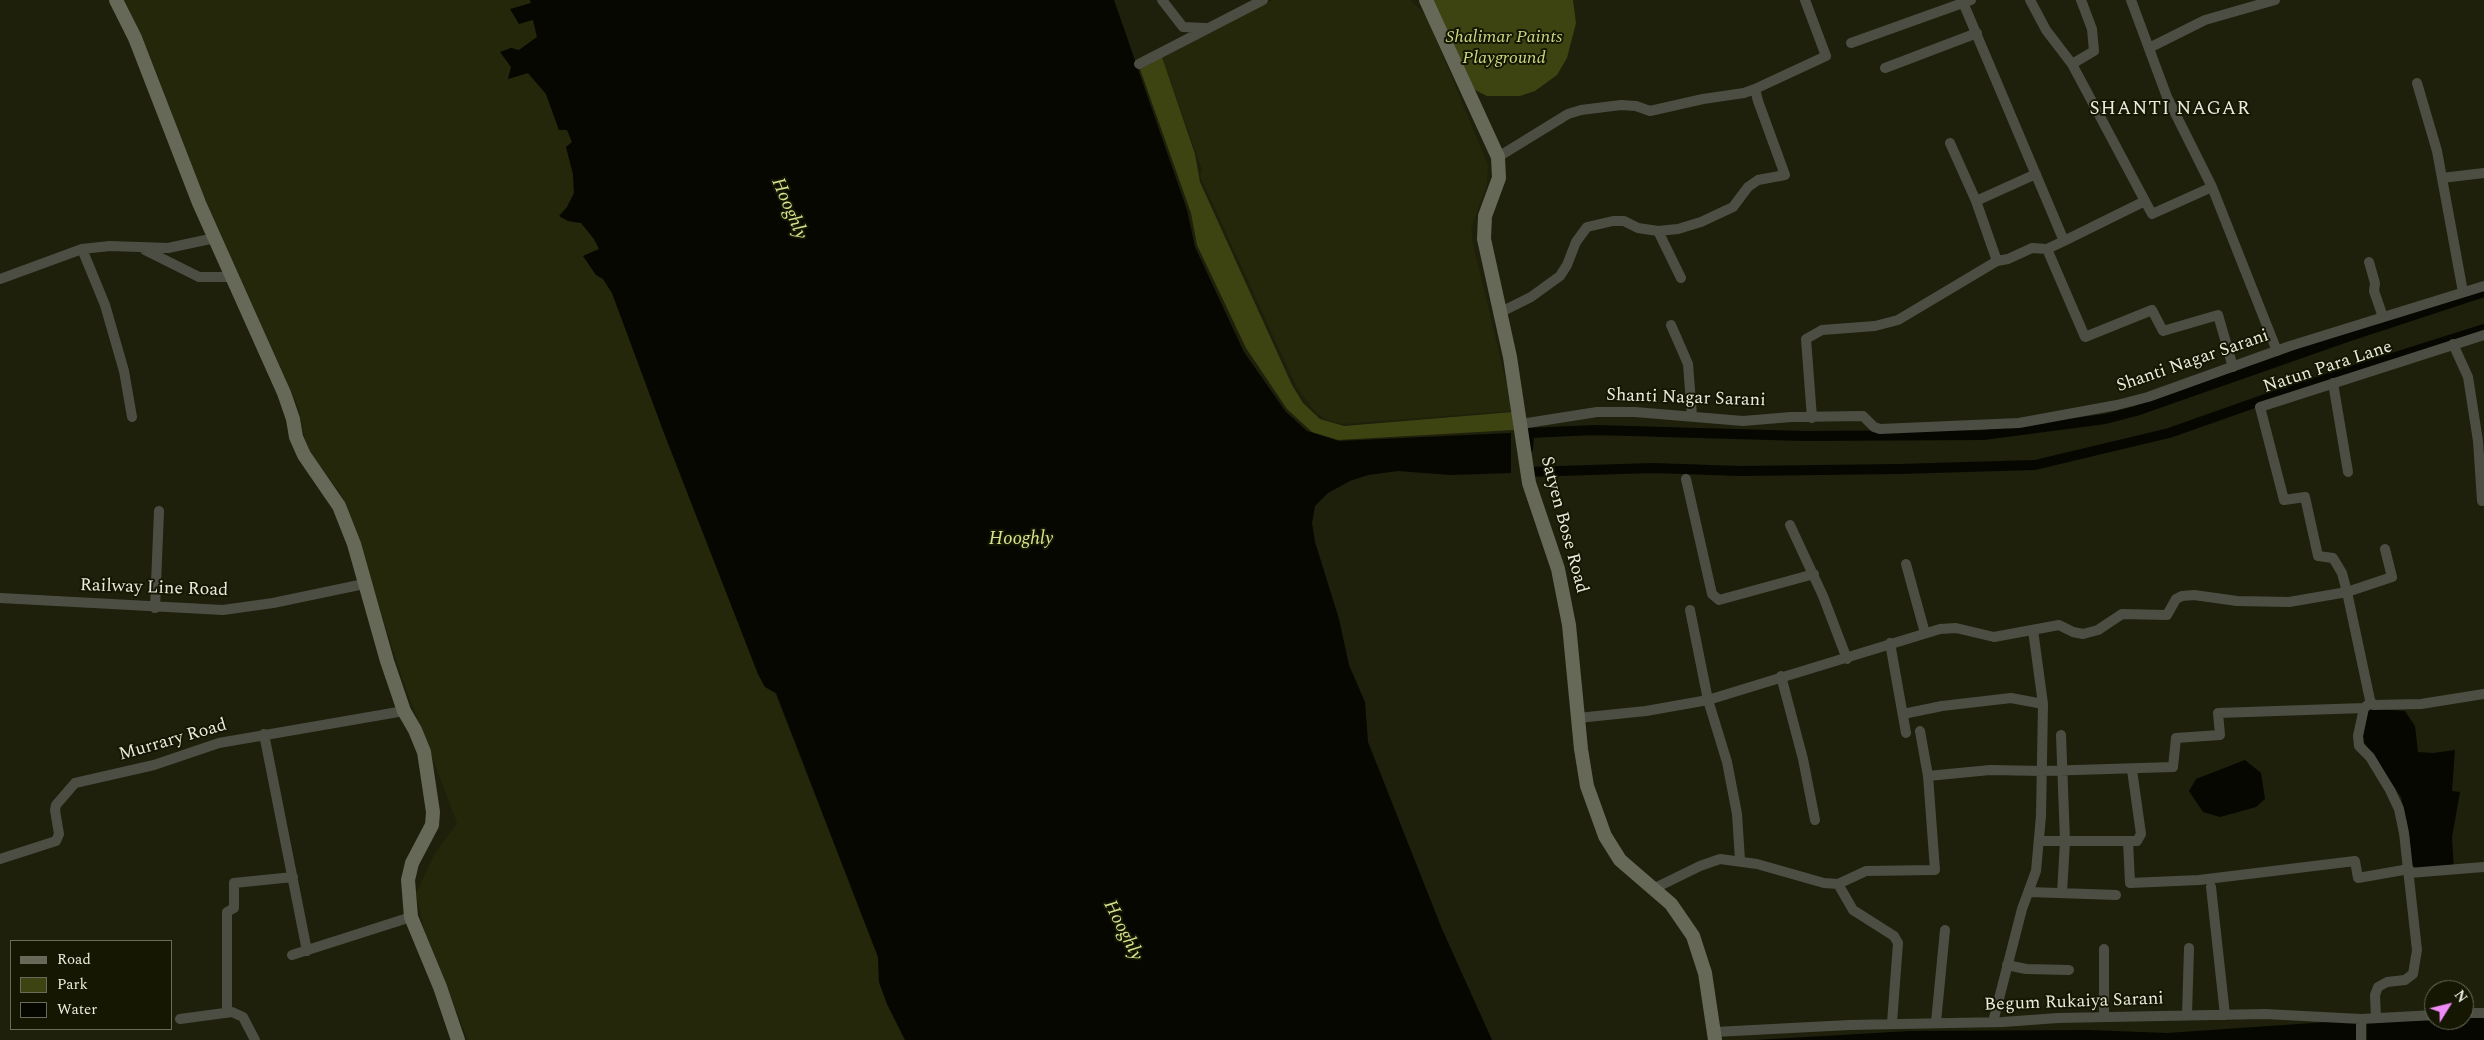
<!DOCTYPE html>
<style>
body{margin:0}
#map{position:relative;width:2484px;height:1040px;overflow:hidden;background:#1e200b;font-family:Spectral,serif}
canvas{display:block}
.legend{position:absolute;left:10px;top:940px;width:162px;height:90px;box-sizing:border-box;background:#151703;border:1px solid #6a6c5b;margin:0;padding:6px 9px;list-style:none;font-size:15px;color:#e9ebde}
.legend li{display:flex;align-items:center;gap:10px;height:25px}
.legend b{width:25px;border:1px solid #6a6c5b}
.north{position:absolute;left:2424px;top:980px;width:50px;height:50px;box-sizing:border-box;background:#151703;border:1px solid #6a6c5b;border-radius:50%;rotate:54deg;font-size:14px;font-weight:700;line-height:20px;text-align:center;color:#e9ebde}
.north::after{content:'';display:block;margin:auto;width:18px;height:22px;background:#ef8bf6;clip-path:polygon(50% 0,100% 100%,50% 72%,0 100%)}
</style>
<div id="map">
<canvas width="2484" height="1040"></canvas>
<ul class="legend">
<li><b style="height:6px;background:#666958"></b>Road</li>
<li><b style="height:14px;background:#3e4312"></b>Park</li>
<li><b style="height:14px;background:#060700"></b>Water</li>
</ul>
<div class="north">N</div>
</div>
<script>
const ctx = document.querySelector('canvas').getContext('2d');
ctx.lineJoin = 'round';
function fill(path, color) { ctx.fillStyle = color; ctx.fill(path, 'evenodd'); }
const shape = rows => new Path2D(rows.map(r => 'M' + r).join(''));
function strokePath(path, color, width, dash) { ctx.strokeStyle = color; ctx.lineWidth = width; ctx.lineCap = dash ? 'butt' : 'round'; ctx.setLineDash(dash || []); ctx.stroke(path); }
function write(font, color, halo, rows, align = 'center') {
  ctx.font = font + ' Spectral,serif'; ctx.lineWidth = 4; ctx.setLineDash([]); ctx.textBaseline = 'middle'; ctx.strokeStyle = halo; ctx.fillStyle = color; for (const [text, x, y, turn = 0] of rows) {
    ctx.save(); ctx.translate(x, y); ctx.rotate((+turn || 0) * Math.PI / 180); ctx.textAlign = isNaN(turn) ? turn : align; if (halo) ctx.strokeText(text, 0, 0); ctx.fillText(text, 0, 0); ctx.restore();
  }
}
const built = shape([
 [125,0,530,0,537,37,519,50,511,48,501,52,511,67,508,79,528,73,546,94,559,130,567,129,572,143,566,147,573,174,574,193,567,207,568,221,581,223,594,239,599,249,583,256,603,279,612,293,664,433,758,674,765,687,775,693,878,957,879,982,887,1004,905,1040,468,1040,424,929,416,893,434,855,457,823,403,681,351,518,341,494,307,448,298,407,189,163,157,73],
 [1273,0,1410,0,1426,15,1488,165,1487,185,1471,228,1473,244,1513,411,1343,424,1327,420,1316,413,1297,388,1200,176,1202,170,1162,57]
]);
const green = shape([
 [1432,0,1573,0,1576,23,1567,58,1557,75,1535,91,1520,96,1487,96,1473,89],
 [1162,57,1195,154,1200,182,1292,385,1303,403,1320,419,1344,426,1513,412,1514,430,1338,440,1312,432,1287,409,1246,348,1197,245,1191,213,1140,69]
]);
const water = shape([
 [530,0,1114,0,1187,210,1195,247,1244,352,1286,412,1307,431,1339,441,1511,433,1511,473,1451,475,1398,471,1368,475,1350,481,1328,493,1315,506,1312,523,1315,542,1339,619,1349,665,1365,702,1368,742,1442,929,1492,1040,905,1040,887,1004,879,982,878,957,776,693,765,687,758,674,664,433,612,293,603,279,596,275,583,256,599,249,594,239,581,223,568,221,559,216,567,207,574,193,573,174,566,147,572,142,567,130,559,130,546,94,528,73,508,79,511,67,500,52,511,48,519,50,537,37,533,20,519,24,510,9,531,3],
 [2378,709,2405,711,2415,726,2418,752,2433,753,2455,750,2452,791,2460,792,2452,837,2454,871,2413,875,2409,834,2401,797,2364,742,2363,736,2368,710],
 [2245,760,2261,773,2265,799,2256,807,2220,817,2203,812,2189,791,2196,779],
 [2484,1016,2484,1040,2367,1040,2367,1022,2464,1020,2464,1017],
 [2357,1020,2357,1040,1755,1040,1910,1031,2088,1030,2167,1033]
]);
const canal = shape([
 [1528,449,1529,433,1595,430,1804,436,1983,435,2105,419,2136,411,2347,337,2484,292],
 [1527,466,1527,472,1653,468,1740,471,1899,469,2035,465,2169,433,2291,390,2484,329]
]);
const street = shape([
 [1162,0,1183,27,1206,28],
 [1962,0,2064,241,2047,249,2085,337,2152,310,2163,331,2218,315,2233,367],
 [2030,0,2046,30,2072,64,2145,201],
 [2131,0,2167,97,2212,187],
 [1851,43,1971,0],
 [2149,48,2205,20,2275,0],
 [1139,64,1263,0],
 [2072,64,2094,51,2092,29,2081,0],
 [1885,68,1977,33],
 [2417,83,2437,151,2463,292],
 [1950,143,1976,201,1997,261],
 [1498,157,1568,114,1581,110,1621,105,1636,106,1650,111,1703,99,1744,93,1755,89],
 [2442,178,2484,173],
 [1976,201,2036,174],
 [1658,231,1681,278],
 [2064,241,2145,201,2152,214,2212,187,2277,351],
 [82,249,105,305,124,371,132,417],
 [145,250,199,277,233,277],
 [2369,262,2375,283,2374,291,2383,317],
 [0,279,82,249,110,246,168,248,215,238],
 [1499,313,1531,297,1560,276,1567,265,1576,242,1587,227,1613,221,1624,221,1638,228,1658,231,1678,229,1701,222,1733,207,1748,187,1758,180,1785,175,1758,101,1755,89,1826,56,1805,0],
 [1671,325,1688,364,1692,416],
 [2453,344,2468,377,2478,441,2482,501],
 [2333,383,2348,472],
 [1812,418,1806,339,1822,330,1875,326,1898,320,1997,261,2008,259,2032,248,2047,249],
 [1521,424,1597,412,1635,412,1743,421,1791,417,1863,416,1874,427,1880,429,2019,423,2117,405,2148,397,2290,346,2484,286],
 [1686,479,1712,594,1719,600,1814,574],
 [1790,525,1823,596,1847,659],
 [2385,549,2392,577,2347,592,2342,573,2333,558,2318,556,2305,497,2284,500,2260,407,2484,335],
 [1906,564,1925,633],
 [0,598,223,610,273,603,364,584],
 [155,608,159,511],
 [1690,610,1708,700,1727,762,1737,814,1740,860],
 [1890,643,1906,733],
 [1781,676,1803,759,1815,820],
 [2369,704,2364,708,2358,736,2359,746,2370,757,2390,790,2399,809,2404,833,2417,950,2413,974,2405,980,2387,982,2378,987,2375,995,2376,1018],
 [1903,714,1942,706,2011,698,2043,704],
 [1578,718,1646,711,1708,700,1940,629,1956,628,1994,637,2059,625,2073,632,2083,634,2098,630,2122,614,2167,615,2176,599,2182,596,2194,595,2237,601,2289,602,2347,592,2370,700,2373,705,2421,704,2484,694],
 [264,734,307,951],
 [2061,735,2065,841,2062,893],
 [1928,776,1990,770,2043,771,2173,767,2176,738,2220,735,2218,713,2364,708],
 [2039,841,2137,841,2141,834,2132,770],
 [2128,841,2130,883,2199,880,2355,861,2358,878,2409,869],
 [0,859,56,841,59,834,55,810,56,805,75,783,154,765,219,743,404,711],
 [2409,873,2484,867],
 [1838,884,1853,910,1894,936,1898,943,1892,1023],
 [2211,887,2225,1015],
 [1653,889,1700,866,1720,859,1757,864,1824,883,1838,884,1866,871,1935,870,1928,776,1920,731],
 [2029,892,2116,895],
 [292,955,411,917],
 [2007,965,2026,969,2069,970],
 [227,1013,227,912,234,908,234,883,293,877],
 [2464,1013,2484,1013],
 [2187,1015,2189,948],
 [2104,1017,2104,949],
 [180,1019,232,1012,243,1017,255,1040],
 [2361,1019,2361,1040],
 [1936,1022,1945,930],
 [1993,1022,2022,909,2036,871,2041,816,2043,704,2033,630],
 [1715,1032,1849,1025,2003,1022,2058,1018,2265,1014,2361,1019,2434,1015]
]);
const secondary = shape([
 [116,0,135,38,199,203,284,393,293,419,296,437,304,455,339,506,354,544,387,661,404,711,415,730,424,752,433,812,432,825,412,863,408,880,411,917,440,987,458,1040],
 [1426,0,1498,157,1499,178,1485,216,1484,239,1510,357,1529,483,1558,569,1569,625,1581,749,1587,786,1605,836,1620,860,1671,904,1693,936,1705,973,1715,1040]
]);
const parkNames = [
 ["Shalimar Paints",1504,38],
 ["Playground",1504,59]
];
const streetNames = [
 ["Shanti Nagar Sarani",2193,362,-19],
 ["Natun Para Lane",2328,368,-18],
 ["Shanti Nagar Sarani",1686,399,2],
 ["Satyen Bose Road",1563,525,75],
 ["Railway Line Road",154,589,2],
 ["Murrary Road",173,741,-16],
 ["Begum Rukaiya Sarani",2074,1003,-2]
];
const neighbourhoodNames = [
 ["SHANTI NAGAR",2170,110]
];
const waterNames = [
 ["Hooghly",788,209,67],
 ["Hooghly",1021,540],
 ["Hooghly",1122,931,63]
];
fill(built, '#242709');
fill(green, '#3e4312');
fill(water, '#060700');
strokePath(canal, '#060700', 10);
strokePath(street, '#4c4e44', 10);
strokePath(secondary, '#666958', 14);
write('italic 18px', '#ccd782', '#151703', parkNames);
write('18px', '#e9ebde', '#151703', streetNames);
ctx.letterSpacing = '1px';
write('19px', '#e9ebde', '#151703', neighbourhoodNames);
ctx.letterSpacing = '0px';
write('italic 19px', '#d8e38e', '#151703', waterNames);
</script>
